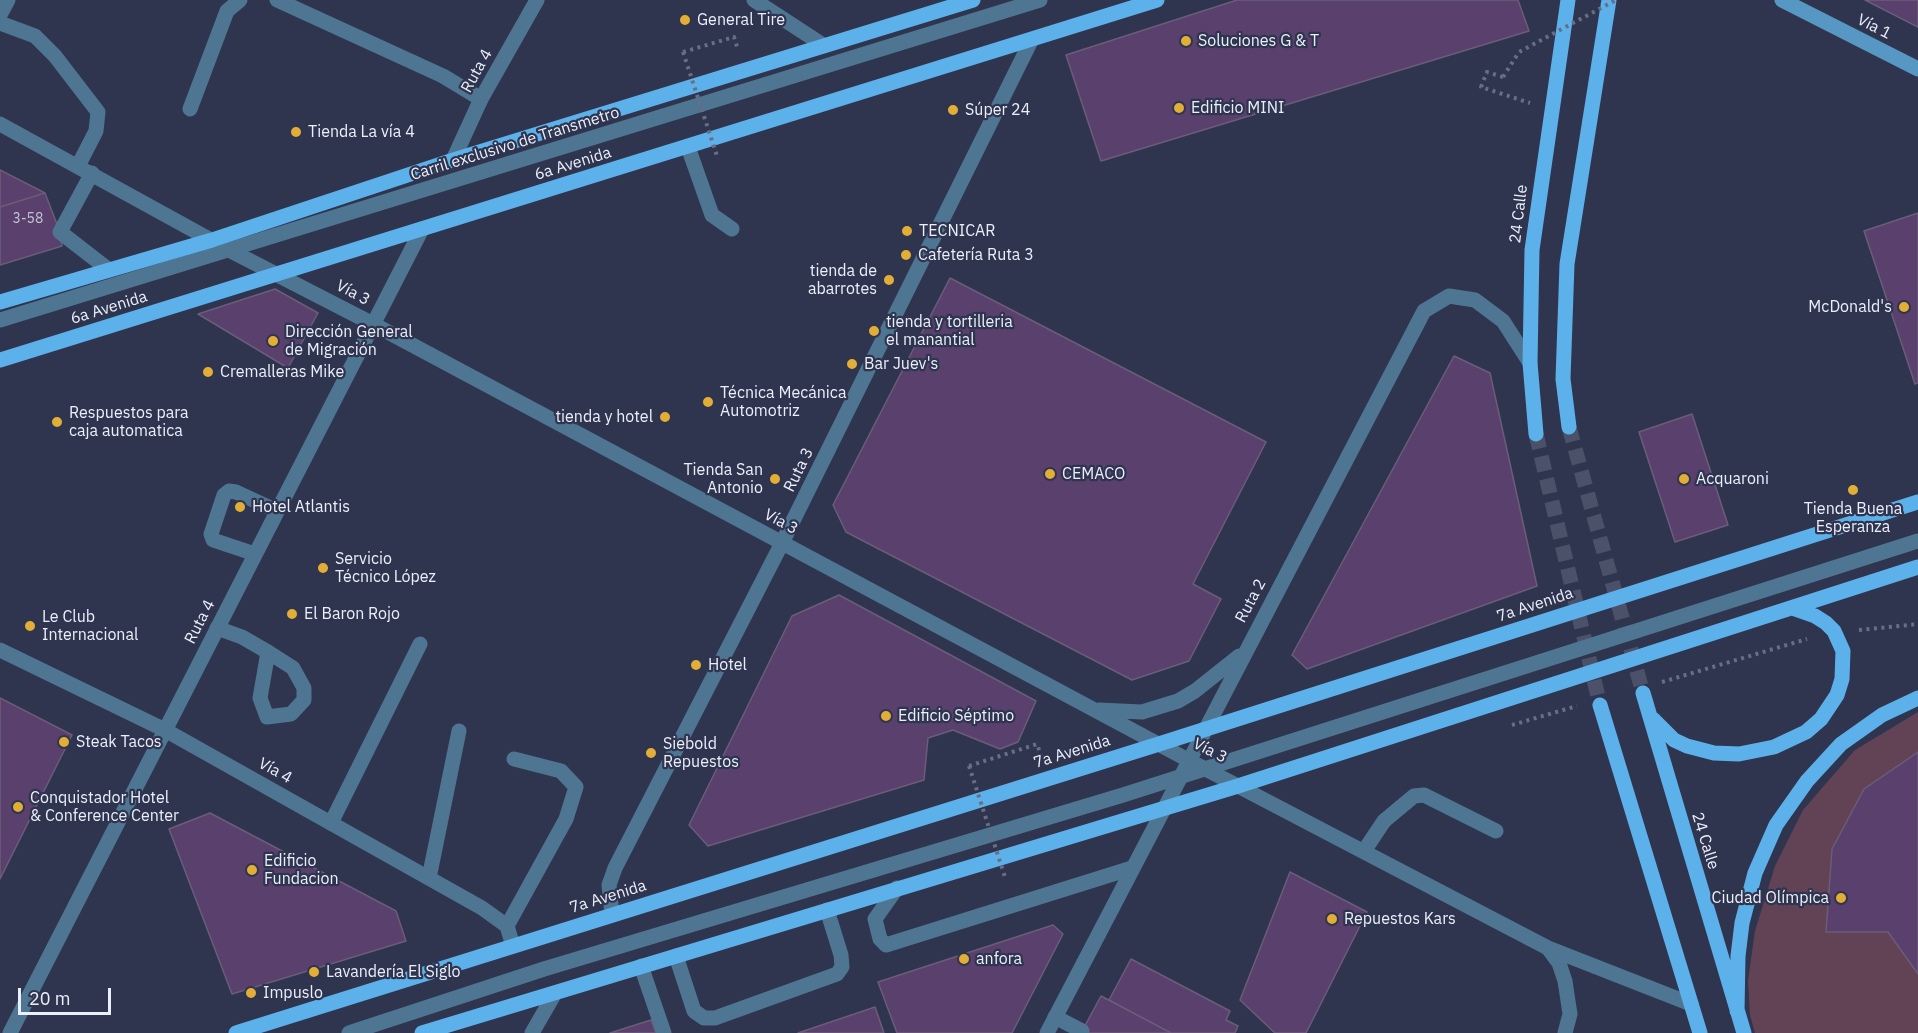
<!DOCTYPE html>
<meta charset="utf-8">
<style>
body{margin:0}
#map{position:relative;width:1918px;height:1033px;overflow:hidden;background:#2f354f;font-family:"IBM Plex Sans",sans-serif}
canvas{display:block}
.scale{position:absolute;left:18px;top:988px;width:93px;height:27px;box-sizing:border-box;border:3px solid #ebeffc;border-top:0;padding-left:8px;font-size:18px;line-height:21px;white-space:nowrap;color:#ebeffc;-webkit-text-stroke:4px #2f354f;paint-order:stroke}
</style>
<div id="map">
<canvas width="1918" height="1033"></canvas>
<div class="scale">20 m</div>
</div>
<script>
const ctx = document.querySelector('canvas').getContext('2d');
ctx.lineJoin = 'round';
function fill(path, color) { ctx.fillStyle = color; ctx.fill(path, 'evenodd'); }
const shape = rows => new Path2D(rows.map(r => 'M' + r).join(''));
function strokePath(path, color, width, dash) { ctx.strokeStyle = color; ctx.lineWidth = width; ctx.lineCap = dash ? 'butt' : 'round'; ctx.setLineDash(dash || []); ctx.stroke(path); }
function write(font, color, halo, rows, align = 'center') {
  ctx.font = font + ' "IBM Plex Sans",sans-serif'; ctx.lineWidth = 4.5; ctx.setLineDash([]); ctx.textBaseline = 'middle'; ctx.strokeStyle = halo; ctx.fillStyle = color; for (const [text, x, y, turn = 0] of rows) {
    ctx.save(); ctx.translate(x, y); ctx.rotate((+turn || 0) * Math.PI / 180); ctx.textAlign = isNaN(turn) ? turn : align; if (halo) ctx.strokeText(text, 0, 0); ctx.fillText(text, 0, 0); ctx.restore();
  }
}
const green = shape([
 [1918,712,1918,1033,1755,1033,1750,1015,1748,980,1755,931,1775,866,1803,810,1855,750]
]);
const building = shape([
 [1237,0,1518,0,1529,31,1101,161,1066,55,1237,0],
 [1865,0,1918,0,1918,27,1865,0],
 [0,170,45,193,0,207,0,170],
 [45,193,60,232,62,246,0,265,0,207,45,193],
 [1918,213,1918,383,1915,384,1864,231,1918,213],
 [950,278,1266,442,1193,584,1221,599,1189,661,1132,680,846,532,833,505,950,278],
 [275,289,318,313,288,368,198,314,275,289],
 [1454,356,1490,373,1537,586,1307,669,1292,655,1454,356],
 [1692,414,1728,525,1675,542,1639,432,1692,414],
 [839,595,1036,701,1018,742,1000,749,953,730,928,738,924,780,708,846,689,825,792,616,839,595],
 [0,698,72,735,0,879,0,698],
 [1918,752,1918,974,1888,932,1826,932,1832,849,1864,789,1918,752],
 [210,813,396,911,406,941,232,994,169,829,210,813],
 [1290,872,1367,912,1306,1033,1275,1033,1240,1000,1290,872],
 [1053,925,1063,934,1012,1033,897,1033,878,982,1053,925],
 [1131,959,1230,1011,1226,1020,1238,1026,1235,1033,1171,1033,1109,1000,1131,959],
 [1101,996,1171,1033,1081,1033,1101,996],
 [875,1007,884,1033,798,1033,875,1007],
 [651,1020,656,1033,610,1033,651,1020]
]);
const primaryTunnel = shape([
 [1569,427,1643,693],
 [1536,434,1600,705]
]);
const path = shape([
 [683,52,734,37,738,50],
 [1503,77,1487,72,1481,87,1530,103],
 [1859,630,1918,624],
 [1662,682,1807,639],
 [1512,725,1577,706],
 [969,766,1037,744,1042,758]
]);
const lane = shape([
 [277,0,443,76,481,99],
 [0,23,35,36,55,56,98,112,96,131,78,166],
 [190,109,227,11,240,0],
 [688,147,712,215,732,229],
 [92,173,60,232,109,270],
 [0,320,1040,0],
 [255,554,213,540,211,534,224,495,229,491,236,492,277,511],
 [217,628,242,637,268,652,293,668,304,688,304,700,291,714,267,717,260,698,268,652],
 [331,823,420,644],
 [1364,851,1384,821,1414,796,1424,795,1496,831],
 [429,878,459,731],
 [897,888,875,919,880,939,886,945,1132,868],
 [507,926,566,819,576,787,561,771,514,759],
 [676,956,694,1011,704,1018,715,1018,837,974,842,967,841,955,827,910],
 [641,966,664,1033],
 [1055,1017,1082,1031],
 [349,1033,544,969,1123,795,1918,541]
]);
const street = shape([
 [754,0,823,45],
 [0,15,8,0],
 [0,124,231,251,373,324,1190,761,1548,948,1691,1004],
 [453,160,481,99,537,0],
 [0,650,165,730,482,908,507,926,513,946],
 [1099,710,1142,712,1178,701,1195,691,1239,656],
 [612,915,609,885,615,868,782,543,1031,41],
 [1548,948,1559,963,1565,981,1570,1014,1565,1033],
 [10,1033,422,229],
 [532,1033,555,993],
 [1047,1033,1424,311,1449,296,1475,300,1503,321,1530,363]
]);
const secondary = shape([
 [1782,0,1918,69]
]);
const primary = shape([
 [0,302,212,240,453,160,973,0],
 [0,360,1157,0],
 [1569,427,1563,379,1567,264,1609,0],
 [1536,434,1530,363,1532,250,1568,0],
 [1643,693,1744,1033],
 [1600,705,1700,1033],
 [1653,719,1674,740,1687,746,1714,753,1739,754,1774,747,1806,732,1821,719,1837,695,1842,679,1843,651,1834,631,1826,623,1815,616,1792,608],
 [1737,1011,1738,956,1742,923,1755,873,1776,825,1807,781,1841,744,1882,715,1918,698],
 [236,1033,1159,744,1918,502],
 [422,1033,1238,786,1918,567]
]);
const pathBridge = shape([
 [683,52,718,159],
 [1503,77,1519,52,1616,0],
 [969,766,1005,877]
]);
const markers = [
 [685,20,6,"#e3ae35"],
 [1186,41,6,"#e3ae35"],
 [1179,108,6,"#e3ae35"],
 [953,110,6,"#e3ae35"],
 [296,132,6,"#e3ae35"],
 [907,231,6,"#e3ae35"],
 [906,255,6,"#e3ae35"],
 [889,280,6,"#e3ae35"],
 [1904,307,6,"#e3ae35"],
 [874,331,6,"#e3ae35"],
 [273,341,6,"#e3ae35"],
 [852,364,6,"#e3ae35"],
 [208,372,6,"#e3ae35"],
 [708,402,6,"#e3ae35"],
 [665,417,6,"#e3ae35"],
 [57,422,6,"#e3ae35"],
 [1050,474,6,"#e3ae35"],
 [775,479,6,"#e3ae35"],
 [1684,479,6,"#e3ae35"],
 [1853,490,6,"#e3ae35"],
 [240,507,6,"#e3ae35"],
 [323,568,6,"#e3ae35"],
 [292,614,6,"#e3ae35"],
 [30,626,6,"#e3ae35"],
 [696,665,6,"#e3ae35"],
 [886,716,6,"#e3ae35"],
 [64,742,6,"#e3ae35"],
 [651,753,6,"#e3ae35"],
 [18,807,6,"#e3ae35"],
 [252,870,6,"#e3ae35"],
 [1841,898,6,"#e3ae35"],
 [1332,919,6,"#e3ae35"],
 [964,959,6,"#e3ae35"],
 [314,972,6,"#e3ae35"],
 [251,993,6,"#e3ae35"]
];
const numberNames = [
 ["3-58",28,219]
];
const poiNames = [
 ["General Tire",697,20],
 ["Soluciones G & T",1198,41],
 ["Edificio MINI",1191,108],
 ["Súper 24",965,110],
 ["Tienda La vía 4",308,132],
 ["TECNICAR",919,231],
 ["Cafetería Ruta 3",918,255],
 ["tienda de",877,271,"right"],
 ["abarrotes",877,289,"right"],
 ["McDonald's",1892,307,"right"],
 ["tienda y tortilleria",886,322],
 ["el manantial",886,340],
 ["Dirección General",285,332],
 ["de Migración",285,350],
 ["Bar Juev's",864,364],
 ["Cremalleras Mike",220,372],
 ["Técnica Mecánica",720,393],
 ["Automotriz",720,411],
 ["Respuestos para",69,413],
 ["caja automatica",69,431],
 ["tienda y hotel",653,417,"right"],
 ["Tienda San",763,470,"right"],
 ["Antonio",763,488,"right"],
 ["CEMACO",1062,474],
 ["Acquaroni",1696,479],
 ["Hotel Atlantis",252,507],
 ["Tienda Buena",1853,509,"center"],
 ["Esperanza",1853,527,"center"],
 ["Servicio",335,559],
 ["Técnico López",335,577],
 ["El Baron Rojo",304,614],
 ["Le Club",42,617],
 ["Internacional",42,635],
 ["Hotel",708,665],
 ["Edificio Séptimo",898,716],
 ["Steak Tacos",76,742],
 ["Siebold",663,744],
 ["Repuestos",663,762],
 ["Conquistador Hotel",30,798],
 ["& Conference Center",30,816],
 ["Edificio",264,861],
 ["Fundacion",264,879],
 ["Ciudad Olímpica",1829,898,"right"],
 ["Repuestos Kars",1344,919],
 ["anfora",976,959],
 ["Lavandería El Siglo",326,972],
 ["Impuslo",263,993]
];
const streetNames = [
 ["Vía 1",1874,27,27],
 ["Ruta 4",477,71,-61],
 ["Carril exclusivo de Transmetro",515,144,-17],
 ["6a Avenida",573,164,-17],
 ["24 Calle",1519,214,-83],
 ["Vía 3",353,293,28],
 ["6a Avenida",109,308,-17],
 ["Ruta 3",799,470,-64],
 ["Vía 3",781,522,28],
 ["Ruta 2",1251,601,-62],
 ["7a Avenida",1535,605,-18],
 ["Ruta 4",200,622,-63],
 ["Vía 3",1210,751,27],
 ["7a Avenida",1072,752,-17],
 ["Vía 4",275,771,29],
 ["24 Calle",1705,841,73],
 ["7a Avenida",608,897,-17]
];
fill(green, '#614355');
fill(building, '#59406d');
strokePath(building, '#6b5d79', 1.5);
strokePath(primaryTunnel, '#4b5169', 15, [15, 8]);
strokePath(path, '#696e84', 4, [3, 4.5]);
strokePath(lane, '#4e7591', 15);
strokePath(street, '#4e7591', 15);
strokePath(secondary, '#5797c3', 15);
strokePath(primary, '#5db1ea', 15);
strokePath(pathBridge, '#696e84', 4, [3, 4.5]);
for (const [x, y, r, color] of markers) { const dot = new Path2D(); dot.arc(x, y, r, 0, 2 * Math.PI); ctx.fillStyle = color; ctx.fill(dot); strokePath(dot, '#2f354f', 2); }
write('14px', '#c6c3d8', null, numberNames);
write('16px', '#ebeffc', '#2f354f', poiNames, 'left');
write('16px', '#ebeffc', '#2f354f', streetNames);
</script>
